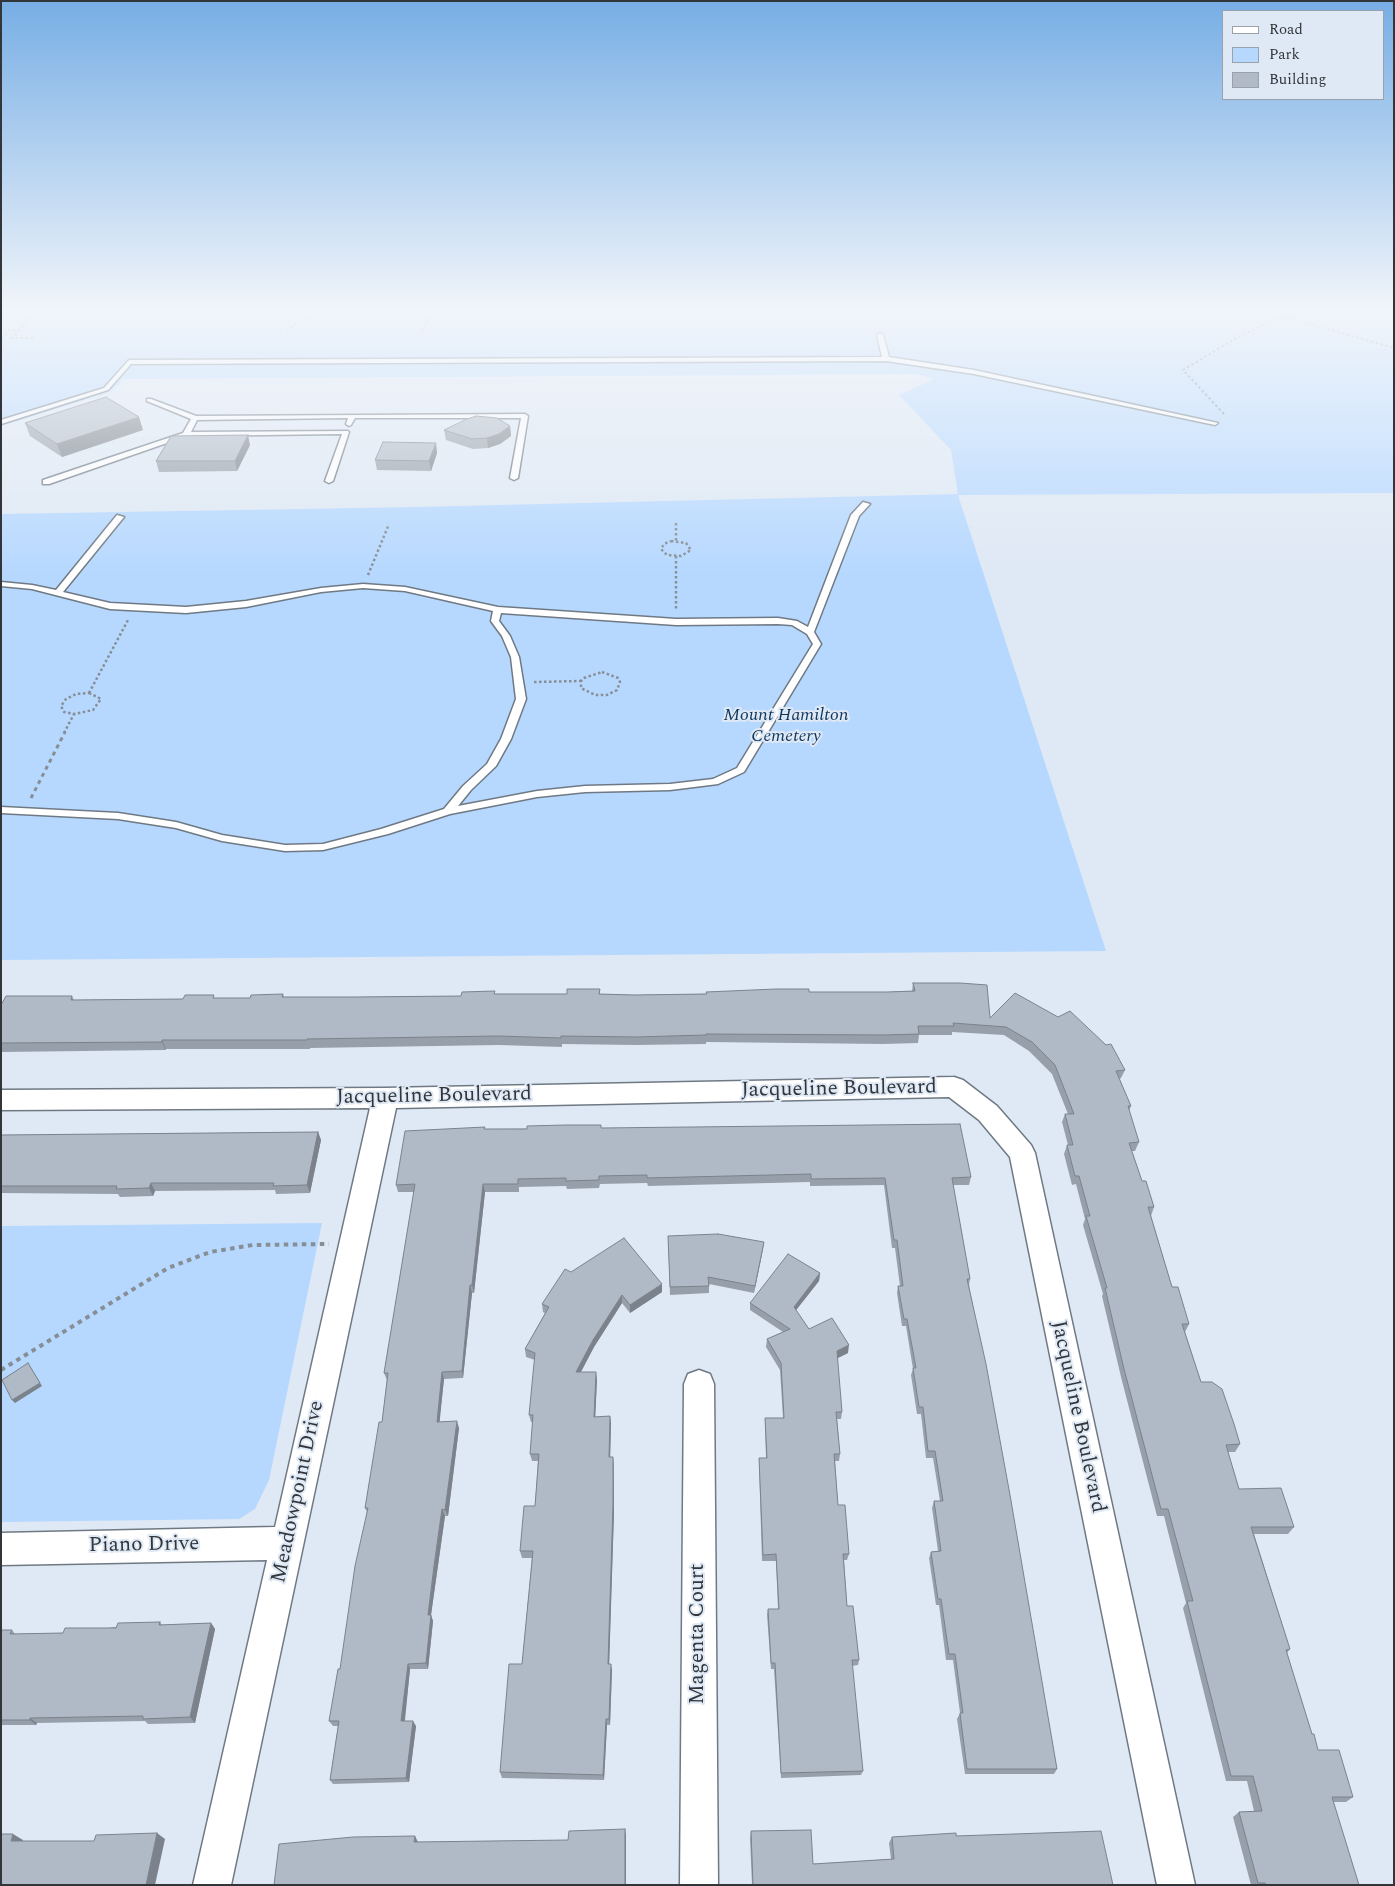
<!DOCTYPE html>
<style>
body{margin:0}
#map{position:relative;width:1395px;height:1886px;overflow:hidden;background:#dfe9f5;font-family:Spectral,serif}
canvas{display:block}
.frame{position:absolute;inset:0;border:2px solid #32363b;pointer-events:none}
.legend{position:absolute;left:1222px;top:10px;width:162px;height:90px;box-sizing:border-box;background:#dfe9f5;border:1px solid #9aa1ab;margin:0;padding:6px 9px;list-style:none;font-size:15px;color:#32363b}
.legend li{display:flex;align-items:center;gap:10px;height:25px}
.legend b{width:25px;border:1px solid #9aa1ab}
</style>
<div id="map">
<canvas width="1395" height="1886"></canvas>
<div class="frame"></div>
<ul class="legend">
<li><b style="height:6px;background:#fff"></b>Road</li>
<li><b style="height:14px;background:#b6d8ff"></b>Park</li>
<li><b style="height:14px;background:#b0bac6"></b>Building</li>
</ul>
</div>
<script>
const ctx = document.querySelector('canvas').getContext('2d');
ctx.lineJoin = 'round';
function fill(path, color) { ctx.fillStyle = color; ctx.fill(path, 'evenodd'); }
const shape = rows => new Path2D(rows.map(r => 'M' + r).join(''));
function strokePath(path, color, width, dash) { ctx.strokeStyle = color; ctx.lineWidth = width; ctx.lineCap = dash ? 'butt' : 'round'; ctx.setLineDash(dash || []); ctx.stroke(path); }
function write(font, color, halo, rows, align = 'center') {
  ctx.font = font + ' Spectral,serif'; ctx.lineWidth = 4; ctx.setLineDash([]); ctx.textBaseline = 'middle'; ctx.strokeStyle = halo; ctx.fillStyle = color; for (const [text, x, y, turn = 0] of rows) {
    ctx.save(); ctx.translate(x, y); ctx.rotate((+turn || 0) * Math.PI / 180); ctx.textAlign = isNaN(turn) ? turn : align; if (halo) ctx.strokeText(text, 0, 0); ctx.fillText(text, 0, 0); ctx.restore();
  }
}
const green = shape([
 [1,311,1394,311,1394,493,958,495,1106,951,1,960,1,514,417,507,958,494,951,450,899,395,934,379,917,374,124,379,110,392,1,426],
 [322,1223,269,1480,255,1509,239,1519,1,1522,1,1226]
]);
const pathFar3 = shape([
 [1265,311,1394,348],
 [287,331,294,324,325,311],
 [422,331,426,322,432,318,452,311],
 [1,338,9,330,19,330],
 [33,338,12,338,36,311],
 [1224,414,1183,370,1238,337,1294,311]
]);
const pathFar2 = shape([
 [676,523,676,541],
 [671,541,686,543,691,550,681,556,667,555,661,549,664,544,671,541],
 [676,556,676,609],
 [368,575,389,524],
 [602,672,618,678,620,682,617,690,607,695,595,695,581,688,581,681,584,678,602,672],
 [534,682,581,681],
 [89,693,101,699,93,710,74,714,64,712,61,706,66,699,76,694,89,693],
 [89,693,128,620],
 [64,733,74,714]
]);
const pathFar1 = shape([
 [31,798,65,732]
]);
const path = shape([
 [1,1370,168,1268,210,1252,253,1245,329,1244]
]);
const service = shape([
 [880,333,883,335,889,357,974,370,1218,423,1215,425,974,374,886,361,131,364,108,390,1,424,1,420,104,388,129,360,882,357,877,335,880,333],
 [147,399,151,399,196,416,525,414,528,416,518,478,514,480,510,478,521,418,355,418,351,425,349,426,346,424,348,418,197,420,191,432,348,431,349,432,333,481,329,483,325,481,342,434,187,436,49,484,43,484,43,480,183,433,191,419,147,401,147,399],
 [863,502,870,504,859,516,814,632,821,644,744,772,718,784,670,790,585,792,537,797,450,814,388,834,323,850,285,851,222,841,176,828,118,819,1,813,1,807,118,813,176,822,222,835,285,845,323,844,381,829,444,809,463,786,487,764,501,739,516,699,511,657,502,636,491,621,493,611,405,591,363,588,321,592,246,607,186,613,110,609,32,589,1,586,1,582,32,585,56,590,117,515,124,517,63,592,110,603,186,607,246,601,321,588,363,584,405,587,498,607,676,619,778,618,797,621,808,627,851,515,863,502],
 [501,613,676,625,778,624,792,625,807,634,813,644,737,768,713,779,670,784,585,786,537,791,458,806,471,790,496,766,511,739,526,699,519,657,510,636,499,621,501,613]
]);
const minor = shape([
 [954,1077,963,1080,997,1106,1031,1145,1035,1153,1195,1885,1157,1885,1010,1157,979,1120,949,1097,396,1108,231,1885,193,1885,267,1560,1,1565,1,1533,275,1527,370,1108,1,1110,1,1090,385,1088,954,1077],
 [699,1370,710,1374,714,1384,718,1885,680,1885,684,1384,688,1374,699,1370]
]);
const wall = shape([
 [25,423,143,430,62,457,30,436],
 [510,426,511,436,500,444,488,448,473,449,446,440,444,430],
 [250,445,237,471,159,472,156,461],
 [437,453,431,471,377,470,375,460],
 [913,983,990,1018,1125,1070,1121,1078,1119,1079,1131,1106,1129,1111,1139,1142,1135,1151,1132,1151,1142,1181,1154,1207,1151,1216,1172,1287,1189,1324,1185,1332,1201,1382,1240,1444,1235,1452,1228,1452,1239,1489,1294,1527,1288,1534,1254,1534,1290,1649,1287,1653,1312,1734,1318,1750,1353,1797,1346,1802,1333,1802,1359,1885,1251,1885,1233,1817,1239,1812,1254,1811,1247,1781,1226,1781,1183,1608,1186,1603,1164,1516,1157,1516,1121,1377,1102,1296,1103,1294,1083,1225,1085,1219,1076,1184,1072,1185,1064,1154,1067,1145,1068,1145,1062,1122,1065,1114,1068,1114,1052,1074,1029,1051,1004,1035,952,1032,952,1035,919,1035,918,1043,883,1044,706,1042,706,1044,635,1045,562,1044,562,1047,499,1045,310,1048,310,1049,166,1049,166,1050,1,1052,1,1005,72,996,74,1000,183,999,215,998,250,998,283,994,284,997,355,997,461,996,495,994,567,994,600,989,600,994,634,995,809,992,887,992,912,991],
 [601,1128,971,1177,969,1185,953,1185,970,1279,969,1285,1057,1769,1054,1774,965,1774,957,1719,960,1713,953,1660,946,1660,939,1605,936,1605,929,1558,931,1552,938,1551,932,1508,934,1501,940,1501,933,1458,926,1458,921,1414,917,1414,911,1375,913,1369,906,1326,902,1326,897,1293,898,1286,900,1286,895,1248,892,1248,884,1185,810,1186,810,1182,648,1186,647,1183,600,1184,599,1188,567,1189,566,1186,519,1187,519,1192,485,1192,474,1293,472,1293,463,1378,444,1379,439,1422,459,1428,448,1516,445,1516,437,1572,431,1615,433,1621,428,1669,410,1669,405,1721,416,1726,409,1782,333,1784,330,1780,338,1726,333,1726,329,1721,340,1669,367,1512,365,1508,382,1422,387,1380,384,1373,414,1192,398,1192,396,1185,485,1129],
 [318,1132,321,1140,310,1193,276,1194,275,1190,155,1191,153,1196,120,1197,118,1194,1,1193,1,1135],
 [668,1236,763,1249,754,1293,709,1284,709,1293,670,1295],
 [571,1272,662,1292,630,1313,622,1303,594,1347,581,1372,597,1379,595,1417,610,1416,611,1424,610,1457,613,1457,614,1464,614,1512,609,1664,612,1670,610,1725,607,1725,604,1780,502,1778,500,1772,522,1664,532,1558,522,1558,520,1551,535,1506,538,1461,532,1461,530,1454,533,1422,531,1422,529,1415,535,1360,526,1357,525,1349,545,1313,543,1312,542,1304],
 [820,1273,819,1281,796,1310,809,1329,848,1353,837,1358,842,1412,841,1419,837,1419,840,1454,839,1461,835,1461,838,1505,849,1554,847,1560,844,1560,847,1606,859,1660,858,1665,852,1666,863,1771,861,1775,781,1778,774,1669,771,1669,767,1615,768,1609,778,1609,776,1561,762,1561,759,1464,759,1458,766,1458,765,1425,765,1418,783,1418,780,1370,766,1347,767,1339,783,1332,750,1310,750,1303],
 [160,1622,162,1625,211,1623,215,1629,195,1723,148,1724,145,1721,37,1723,36,1725,1,1725,1,1630,12,1630,15,1634,63,1633],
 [751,1831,813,1864,891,1859,889,1843,892,1837,956,1836,1113,1885,752,1885,750,1838]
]);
const shadedWall = shape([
 [139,417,143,430,62,457,57,444],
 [510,426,511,436,500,444,488,448,487,438],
 [248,435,250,445,237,471,235,461],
 [436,443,437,453,431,471,429,461],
 [162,1040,166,1049,166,1050,162,1042],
 [318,1132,321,1140,310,1193,307,1185],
 [151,1183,155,1191,153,1196,149,1188],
 [483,1184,485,1192,474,1293,472,1285],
 [764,1242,763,1249,754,1293,755,1286],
 [820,1273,819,1281,793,1314,794,1307],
 [662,1284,662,1292,630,1313,630,1305],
 [470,1285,472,1293,463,1378,462,1371],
 [622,1295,622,1303,594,1347,577,1379,576,1372,593,1340],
 [849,1345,848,1353,836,1359,837,1351],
 [28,1363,42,1386,15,1403,12,1400],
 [442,1372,444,1379,439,1428,437,1422],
 [596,1372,597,1379,595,1424,594,1417],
 [610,1416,611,1424,610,1464,609,1457],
 [457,1421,459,1428,448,1516,445,1510],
 [613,1457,614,1512,609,1670,608,1664],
 [442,1509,445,1516,431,1615,433,1621,428,1669,426,1663,428,1615],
 [211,1623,215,1629,195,1723,190,1717],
 [408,1664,410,1669,404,1726,401,1721],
 [611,1664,612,1670,610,1725,609,1719],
 [30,1718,37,1723,36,1725,30,1720],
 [606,1719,607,1725,604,1780,603,1775],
 [413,1721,416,1726,409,1782,406,1778],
 [625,1829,626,1835,626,1885,625,1885],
 [157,1833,165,1839,155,1885,146,1885],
 [13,1834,23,1840,21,1847,11,1841],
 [415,1836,418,1842,414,1842]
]);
const building = shape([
 [106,397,139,417,57,444,25,423,106,397],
 [476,416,497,418,510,426,499,434,487,438,472,439,444,430,467,419,476,416],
 [248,435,235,461,156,461,171,436,248,435],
 [383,442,436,443,429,461,375,460,383,442],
 [913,983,960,983,987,985,990,1018,1015,993,1058,1017,1070,1011,1106,1045,1111,1044,1125,1070,1116,1071,1131,1106,1128,1106,1139,1142,1129,1143,1142,1181,1146,1181,1154,1207,1148,1207,1172,1287,1178,1287,1189,1324,1182,1324,1201,1382,1212,1382,1222,1389,1234,1424,1240,1444,1226,1445,1239,1489,1281,1488,1294,1527,1251,1527,1290,1649,1286,1650,1312,1734,1314,1734,1318,1750,1339,1750,1353,1797,1332,1797,1359,1885,1266,1885,1265,1883,1258,1883,1239,1812,1262,1811,1253,1776,1231,1776,1187,1601,1193,1601,1168,1509,1161,1509,1124,1369,1105,1288,1107,1288,1086,1216,1090,1216,1079,1176,1075,1176,1067,1145,1073,1145,1065,1114,1074,1114,1055,1065,1032,1042,1006,1027,953,1023,954,1026,918,1026,919,1034,884,1035,706,1034,706,1035,635,1037,561,1036,561,1038,498,1036,307,1039,307,1040,162,1040,162,1042,1,1043,1,1005,6,996,72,996,71,1000,183,999,185,995,214,995,213,998,250,998,251,995,283,994,282,997,355,997,461,996,462,992,495,991,494,994,567,994,567,989,600,989,599,994,634,995,707,994,706,992,776,989,809,989,809,992,887,992,915,991,913,983],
 [960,1124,971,1177,952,1178,970,1279,967,1279,986,1364,1010,1495,1057,1769,967,1769,960,1713,963,1713,955,1654,949,1654,941,1599,938,1599,931,1552,941,1551,934,1501,943,1501,935,1451,928,1451,923,1407,919,1407,913,1368,916,1368,907,1319,904,1319,898,1286,903,1286,897,1240,894,1240,885,1178,811,1179,811,1174,647,1178,647,1175,599,1176,599,1180,566,1181,566,1178,518,1179,518,1184,483,1184,472,1285,470,1285,462,1371,442,1372,437,1422,457,1421,445,1510,442,1509,434,1566,428,1615,431,1615,426,1663,408,1664,401,1721,413,1721,406,1778,330,1780,339,1721,329,1721,338,1669,340,1669,355,1566,368,1508,365,1508,379,1422,382,1422,388,1373,384,1373,415,1184,396,1185,405,1131,485,1127,484,1129,527,1129,527,1126,565,1125,601,1125,601,1128,960,1124],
 [318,1132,307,1185,273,1186,274,1183,151,1183,149,1188,116,1189,117,1186,1,1186,1,1135,318,1132],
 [718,1234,764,1242,755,1286,708,1277,709,1286,670,1287,668,1236,718,1234],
 [624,1238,662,1284,630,1305,622,1295,593,1340,576,1372,596,1372,594,1417,610,1416,609,1457,613,1457,613,1505,608,1664,611,1664,609,1719,606,1719,603,1775,500,1772,509,1664,522,1664,533,1551,520,1551,524,1506,535,1506,539,1454,530,1454,533,1415,529,1415,535,1353,525,1349,549,1307,542,1304,565,1269,571,1272,624,1238],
 [788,1254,820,1273,794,1307,809,1329,832,1318,849,1345,837,1351,842,1412,836,1412,840,1454,834,1454,838,1505,845,1505,849,1554,843,1554,847,1606,853,1606,859,1660,852,1660,863,1771,781,1773,775,1663,771,1663,768,1609,779,1609,776,1554,763,1555,759,1458,767,1458,765,1418,784,1418,781,1363,767,1339,790,1329,750,1303,788,1254],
 [28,1363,40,1383,12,1400,2,1380,28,1363],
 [160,1622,159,1625,211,1623,190,1717,143,1719,143,1716,30,1718,30,1720,1,1720,1,1630,12,1630,10,1634,63,1633,65,1628,116,1628,118,1623,160,1622],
 [625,1829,625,1885,274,1885,279,1844,353,1837,415,1836,414,1842,568,1840,569,1831,625,1829],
 [811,1830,813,1864,894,1859,892,1837,956,1833,956,1836,1101,1831,1113,1885,753,1885,751,1831,811,1830],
 [157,1833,146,1885,1,1885,1,1834,13,1834,11,1841,94,1841,96,1835,157,1833]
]);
const parkNames = [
 ["Mount Hamilton",786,716],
 ["Cemetery",786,737]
];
const nearStreetnames = [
 ["Jacqueline Boulevard",839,1090,-1],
 ["Jacqueline Boulevard",434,1097,-1],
 ["Jacqueline Boulevard",1077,1417,78],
 ["Meadowpoint Drive",299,1492,-78],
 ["Piano Drive",144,1546,-1],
 ["Magenta Court",699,1634,-90]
];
fill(green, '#b6d8ff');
strokePath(service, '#6f7983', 3);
strokePath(minor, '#6f7983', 3);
strokePath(pathFar3, '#878e96', 2, [2.5, 2.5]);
strokePath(pathFar2, '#878e96', 2.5, [2.5, 2.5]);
strokePath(pathFar1, '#878e96', 3, [4, 4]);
strokePath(path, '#878e96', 4, [4.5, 4.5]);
fill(service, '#fff');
fill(minor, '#fff');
fill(wall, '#97a0aa');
fill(shadedWall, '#7b828b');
fill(building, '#b0bac6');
strokePath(building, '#7b828b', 1);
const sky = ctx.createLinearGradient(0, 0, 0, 575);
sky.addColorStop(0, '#77aee5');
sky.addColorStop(0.54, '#f1f5fa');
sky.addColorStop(1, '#f1f5fa00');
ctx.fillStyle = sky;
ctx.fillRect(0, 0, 1395, 575);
write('italic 18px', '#0f365d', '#dfe9f5', parkNames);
write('21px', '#32363b', '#dfe9f5', nearStreetnames);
</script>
